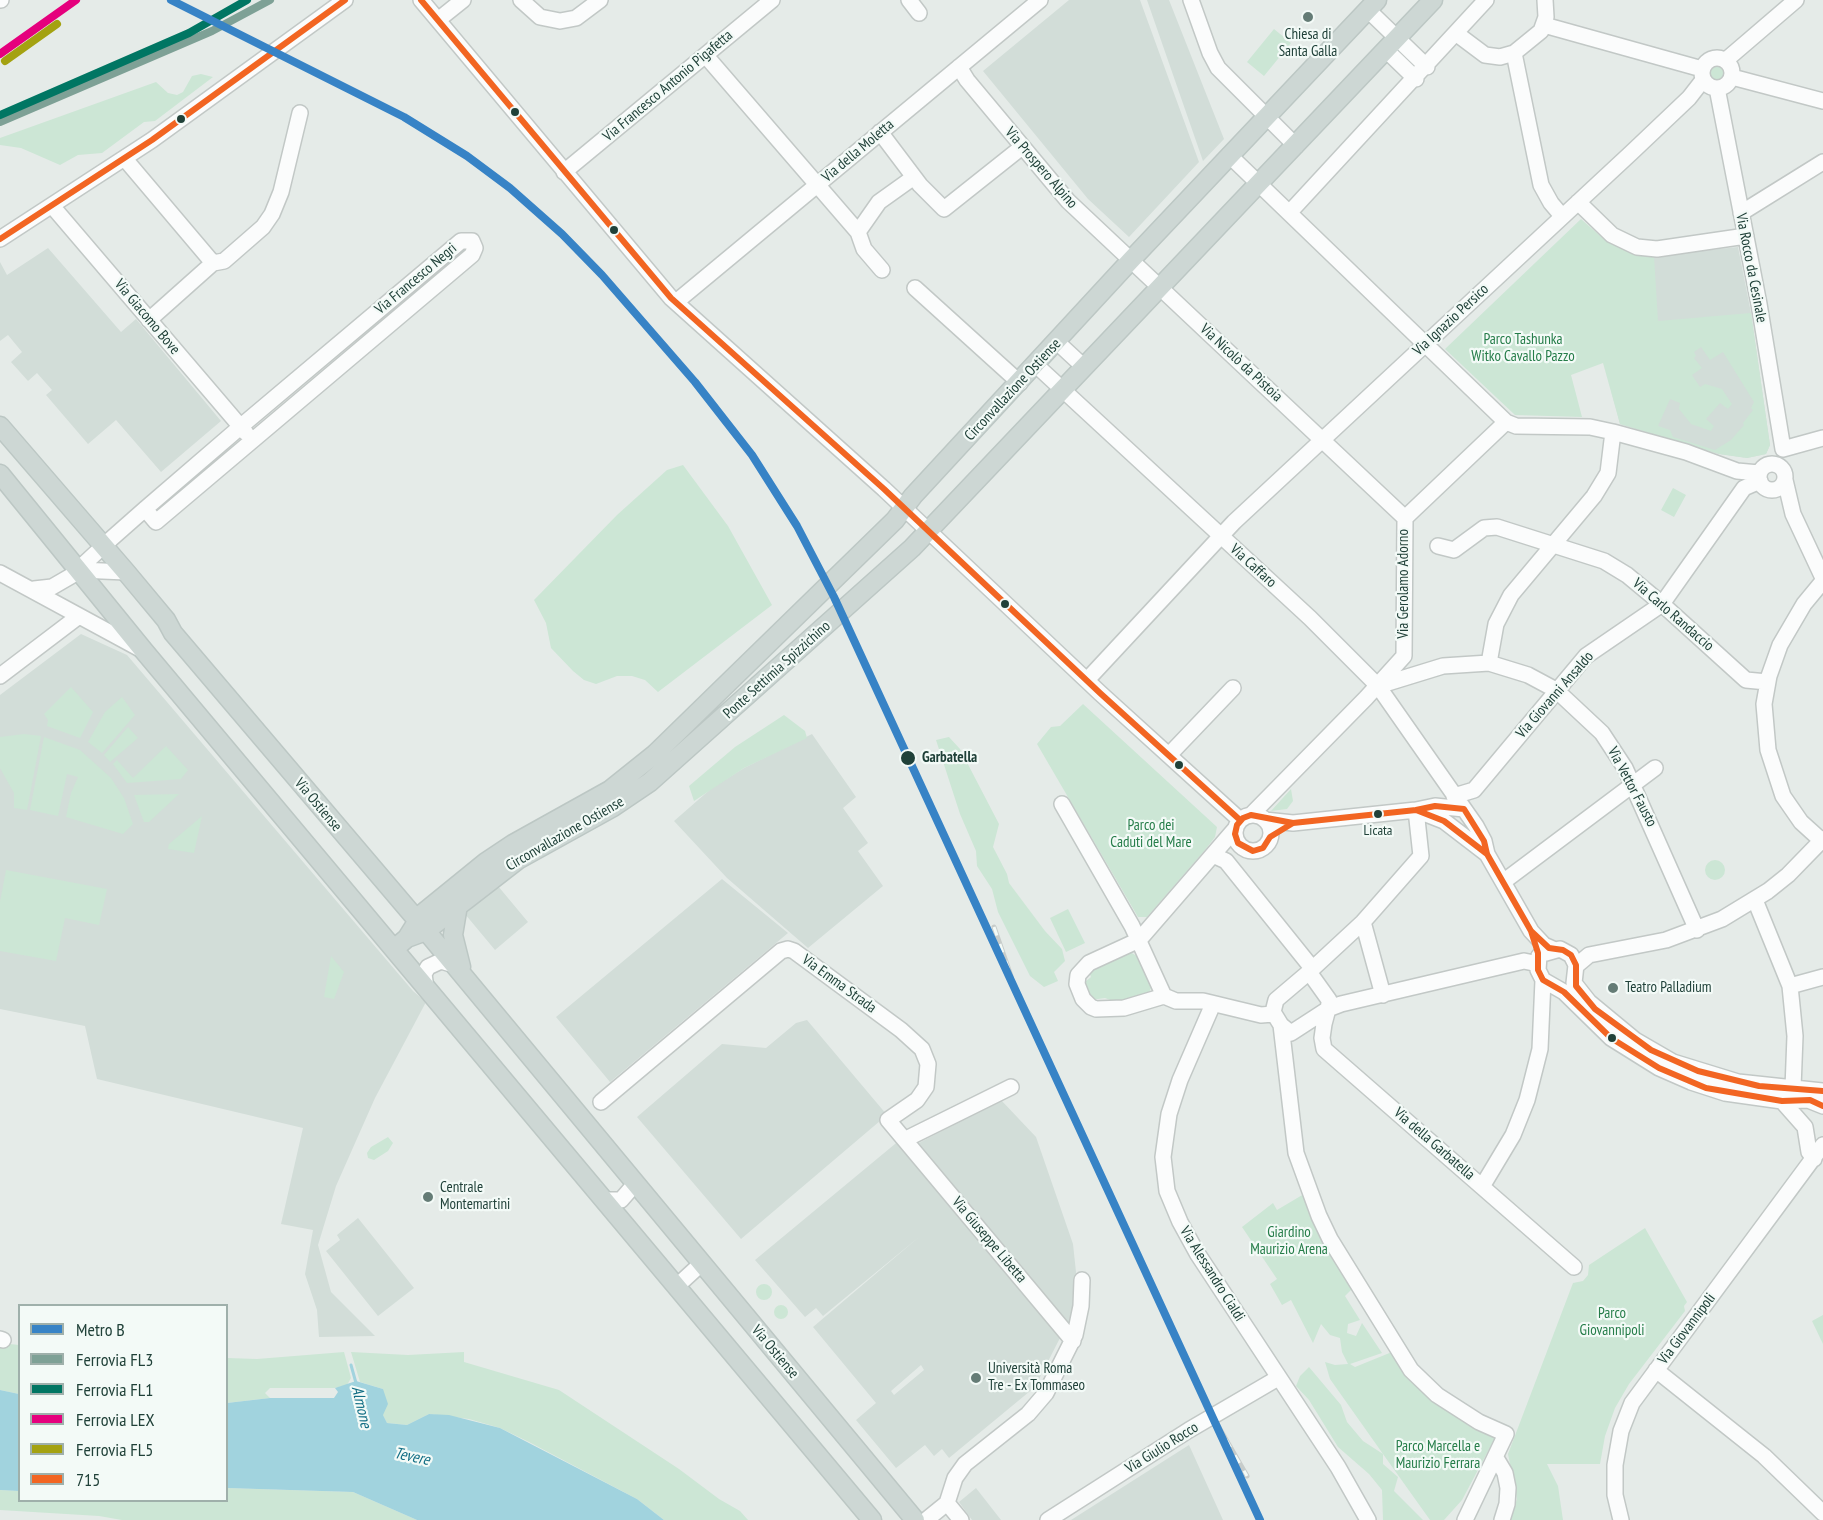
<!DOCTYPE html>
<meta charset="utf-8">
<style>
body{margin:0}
#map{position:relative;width:1823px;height:1520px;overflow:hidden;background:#e5ebe8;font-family:"PT Sans Narrow",sans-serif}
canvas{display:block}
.legend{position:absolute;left:18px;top:1304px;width:210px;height:198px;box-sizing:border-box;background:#f3faf7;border:2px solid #9fb0ab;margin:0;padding:8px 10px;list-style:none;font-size:18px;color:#204139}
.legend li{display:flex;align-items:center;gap:12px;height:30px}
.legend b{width:30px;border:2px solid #9fb0ab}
</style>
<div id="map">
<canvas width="1823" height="1520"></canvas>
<ul class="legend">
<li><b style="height:8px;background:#3783c6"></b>Metro B</li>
<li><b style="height:8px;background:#7ea196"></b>Ferrovia FL3</li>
<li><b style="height:8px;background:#007663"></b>Ferrovia FL1</li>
<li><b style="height:8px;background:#e5007d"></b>Ferrovia LEX</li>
<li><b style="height:8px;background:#a4a211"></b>Ferrovia FL5</li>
<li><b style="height:8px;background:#f26522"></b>715</li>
</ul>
</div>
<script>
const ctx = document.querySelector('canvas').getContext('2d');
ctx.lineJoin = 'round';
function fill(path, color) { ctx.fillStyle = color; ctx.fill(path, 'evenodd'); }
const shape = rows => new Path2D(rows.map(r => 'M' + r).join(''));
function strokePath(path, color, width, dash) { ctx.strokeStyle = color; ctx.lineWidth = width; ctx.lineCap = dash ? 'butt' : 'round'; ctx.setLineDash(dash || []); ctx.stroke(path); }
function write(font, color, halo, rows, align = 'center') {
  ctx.font = font + ' "PT Sans Narrow",sans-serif'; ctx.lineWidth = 4.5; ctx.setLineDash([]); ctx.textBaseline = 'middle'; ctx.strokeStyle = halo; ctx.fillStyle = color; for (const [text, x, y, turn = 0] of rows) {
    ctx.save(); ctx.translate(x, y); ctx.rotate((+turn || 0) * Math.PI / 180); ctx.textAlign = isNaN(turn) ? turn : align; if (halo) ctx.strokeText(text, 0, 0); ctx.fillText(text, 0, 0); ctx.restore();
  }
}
const built = shape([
 [1069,0,1140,0,1199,162,1129,237,1088,199,983,71],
 [1147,0,1169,0,1224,139,1203,161],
 [1738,247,1751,313,1770,445,1766,454,1747,458,1719,454,1620,424,1604,363,1654,256],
 [48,248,121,332,136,319,221,421,161,472,116,420,88,444,46,395,52,390,37,373,28,381,11,362,22,352,8,335,0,341,0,262,7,275],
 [81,634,127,655,413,991,426,1002,375,1098,336,1186,318,1245,331,1292,375,1336,319,1337,317,1310,305,1274,313,1230,281,1224,303,1128,97,1079,85,1026,0,1009,0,695],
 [812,734,856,797,843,808,868,843,858,851,883,886,808,948,727,878,674,821,713,787,744,768],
 [722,879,788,933,610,1082,556,1017],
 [498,886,528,922,495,950,465,914],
 [807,1020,887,1115,741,1239,637,1117,722,1044,766,1048,796,1023],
 [1001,1100,1036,1137,1073,1244,1076,1272,1072,1329,917,1144],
 [901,1139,1061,1336,1035,1387,949,1458,942,1449,934,1456,925,1445,896,1468,856,1420,876,1403,813,1327,919,1237,823,1316,816,1308,805,1317,755,1260],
 [921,1365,924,1370,894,1395,891,1391],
 [358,1218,414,1288,378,1316,326,1251,340,1240,337,1235],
 [1189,1445,1223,1520,1071,1520],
 [976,1488,1001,1520,972,1520,959,1502]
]);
const green = shape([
 [1274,29,1291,43,1264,76,1247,62],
 '1709 73a8 8 0 1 1 16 0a8 8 0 1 1-16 0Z',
 [201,74,213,77,155,121,144,122,102,153,78,155,60,165,21,148,0,145,0,138,156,82,168,93,177,95,183,92,192,76],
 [1581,219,1606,241,1634,253,1654,256,1658,321,1751,313,1770,445,1766,454,1747,458,1719,454,1620,424,1603,363,1571,375,1582,417,1515,415,1445,349],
 [1701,347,1710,360,1723,352,1754,402,1751,408,1753,410,1743,423,1744,425,1731,440,1715,450,1673,437,1670,430,1658,426,1670,399,1680,403,1679,409,1691,424,1711,431,1714,426,1706,419,1720,403,1728,409,1732,404,1722,389,1705,384,1700,387,1692,375,1702,368,1694,358,1696,356,1694,352],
 [683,465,728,526,772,605,658,692,645,680,632,676,617,676,596,684,584,680,573,671,551,648,546,623,534,600,617,515,667,470],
 [1673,488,1686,495,1674,517,1661,510],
 [71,687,93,712,80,738,47,726,48,720,44,714],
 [122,697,135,715,102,753,88,742,105,712],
 [1083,704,1217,827,1215,837,1205,850,1147,917,1138,917,1037,744,1051,727,1060,726],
 [784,715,805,731,807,738,744,768,694,801,689,786,735,747],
 [128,727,138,738,110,762,104,755],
 [24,734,41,736,27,810,14,808,14,793,0,768,0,737],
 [44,737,80,750,111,778,124,798,133,824,123,834,66,817,71,793,78,777,67,774,58,816,30,810],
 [949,737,960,749,999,824,993,847,1007,874,1009,883,1045,931,1062,949,1065,961,1054,972,1058,981,1044,987,1030,976,998,912,992,889,977,866,976,851,960,814,936,740],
 [166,746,188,770,181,779,127,783,113,764,117,760,133,778],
 [1291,789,1293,801,1287,809,1271,811],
 [179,794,149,822,144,822,134,795],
 [202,816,194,853,168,849,169,844],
 '1705 870a10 10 0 1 1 20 0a10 10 0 1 1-20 0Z',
 [6,870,107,889,99,925,65,918,56,961,0,951,0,902],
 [1068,909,1085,943,1066,952,1050,918],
 [1130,952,1142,959,1152,984,1148,997,1137,996,1120,1004,1105,998,1091,1000,1086,991,1085,982,1091,977,1089,972],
 [331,956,344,972,334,999,324,997],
 [388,1137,393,1143,388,1151,374,1160,368,1158,367,1153,371,1147],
 [1304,1194,1321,1239,1353,1288,1345,1296,1360,1320,1348,1324,1347,1333,1356,1336,1362,1323,1382,1353,1350,1364,1355,1367,1392,1352,1406,1374,1433,1400,1495,1438,1462,1500,1444,1520,1430,1520,1383,1454,1383,1464,1398,1477,1394,1491,1423,1520,1383,1520,1382,1490,1369,1474,1338,1447,1309,1400,1296,1386,1300,1376,1309,1367,1341,1405,1347,1422,1363,1441,1383,1454,1330,1379,1325,1362,1335,1365,1348,1364,1342,1352,1340,1338,1330,1335,1321,1324,1313,1343,1291,1300,1282,1305,1270,1284,1277,1279,1242,1227,1273,1203,1277,1210],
 [1645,1228,1687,1302,1684,1306,1685,1311,1629,1384,1615,1408,1605,1436,1600,1464,1547,1464,1558,1486,1563,1520,1510,1520,1517,1499,1508,1454,1573,1283,1583,1281,1588,1275,1589,1265],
 '756 1292a8 8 0 1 1 16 0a8 8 0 1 1-16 0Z',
 '774 1312a7 7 0 1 1 14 0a7 7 0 1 1-14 0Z',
 [1823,1315,1823,1344,1812,1321],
 [0,1343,19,1345,19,1394,0,1390],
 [344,1352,351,1378,347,1385,335,1388,270,1388,265,1393,270,1398,227,1403,227,1358,257,1359],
 [351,1352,408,1355,464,1352,464,1362,559,1390,679,1469,719,1499,740,1511,748,1520,664,1520,637,1499,529,1442,500,1428,469,1419,429,1414,407,1425,387,1423,383,1415,383,1389,360,1382],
 [227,1488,353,1492,417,1520,122,1520,99,1516,0,1510,0,1490,19,1491,20,1500,226,1500]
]);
const water = shape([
 [356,1381,383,1389,388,1404,383,1415,387,1423,407,1425,429,1414,449,1415,500,1428,637,1499,664,1520,417,1520,353,1492,227,1488,227,1403,270,1398,334,1398,338,1392,335,1388],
 [0,1390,19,1394,19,1491,0,1490]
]);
const stream = shape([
 [351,1365,356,1383]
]);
const minor = shape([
 [0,0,1,0],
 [421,0,671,298,884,489,1100,693,1240,820],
 [521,0,540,17,560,21,576,18,600,0],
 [909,0,919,13],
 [1191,0,1210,53,1218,68,1296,146],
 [1368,10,1427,67],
 [438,20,463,0],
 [1544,25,1702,69],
 [1457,34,1485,55,1500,57,1514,53,1541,31,1546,17,1545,0],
 [1386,50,1416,79],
 [1514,53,1541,185,1551,203,1562,216],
 [706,56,858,232,864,249,882,270],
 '1702 73a15 15 0 1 1 30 0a15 15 0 1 1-30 0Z',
 [1726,60,1796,0],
 [959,67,967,80,1068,201,1405,518,1404,656],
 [1732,77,1823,101],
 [1717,88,1759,304,1783,449],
 [880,132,920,185,944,209,1022,147],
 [1229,155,1506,422,1516,426,1590,427,1613,432,1686,452,1737,471,1759,473],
 [125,159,213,263],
 [564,172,772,0],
 [1578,202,1612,235,1637,247,1657,249,1746,236],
 [53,207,246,433],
 [1290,212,1486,0],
 [1741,213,1823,162],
 [858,232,879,202,914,177],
 [0,239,152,140,345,0],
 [915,288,1020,383],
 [676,302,1040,0],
 [149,320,213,263,224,261,263,227,272,214,281,192,300,113],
 [1057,342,1084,367],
 [1036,365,1310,618,1378,686,1476,826,1484,841,1487,854,1531,931,1544,945,1553,949],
 [1783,449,1823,438],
 '1759 477a13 13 0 1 1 26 0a13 13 0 1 1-26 0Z',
 [1785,480,1793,514,1823,578],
 [1405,518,1506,422],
 [1438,546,1454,550,1484,528,1497,527,1604,561,1627,575,1662,604,1746,680,1767,682],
 [79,570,126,572],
 [0,573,142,650],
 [1823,581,1804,604,1780,645,1769,676,1764,704,1768,750,1783,796,1801,822,1823,842],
 [34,589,52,587,71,576,111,539,145,509,231,435,246,422,461,241,472,241,475,248,472,255,156,522,145,509],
 [1489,663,1496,624,1511,595,1594,496,1608,473,1613,432],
 [0,676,79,616],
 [1087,680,1234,522,1631,153,1689,98,1703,80],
 [1378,686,1443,666,1489,663,1528,675,1556,690,1602,733,1625,768,1697,930],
 [1169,755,1233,688],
 [1454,796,1474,790,1586,656,1662,604,1744,488,1760,481],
 [1062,804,1132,926,1164,996],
 [1416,810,1444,821,1487,854],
 [1251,815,1366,698,1404,656],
 '1235 833a18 18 0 1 1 36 0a18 18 0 1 1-36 0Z',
 [1265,820,1293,823,1416,810,1435,806,1464,809],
 [1213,855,1226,861,1312,968],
 [1503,882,1655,768],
 [1755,900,1790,986,1795,1036,1793,1088],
 [1363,922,1383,995],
 [1546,953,1560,949,1571,955,1576,965,1574,983,1589,1002,1635,1040,1673,1062,1738,1082,1823,1091],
 [1539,956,1538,970,1543,980,1564,992,1611,1038,1659,1068,1691,1082,1725,1093,1782,1101,1808,1100,1823,1106],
 [1538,964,1524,961,1341,1004,1328,1009,1291,1033,1281,1025,1273,1012,1276,1000,1309,972,1329,1000,1329,1003,1328,1009,1324,1024,1322,1038,1324,1049,1574,1267],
 [1576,966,1589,955,1666,940,1722,919,1768,891,1788,875,1823,839],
 [1309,972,1363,922,1421,856,1416,810],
 [1790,986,1823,977],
 [426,988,424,974,428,967,441,961,454,965],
 [1164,996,1124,1008,1096,1009,1091,1007,1083,999,1077,984,1078,975,1089,963,1139,940,1236,828],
 [1164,996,1176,1001,1203,1001,1261,1015,1273,1014],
 [1213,1004,1180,1080,1169,1114,1163,1157,1167,1191,1180,1222,1197,1253,1338,1467,1368,1520],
 [1281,1025,1296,1153,1319,1216,1330,1239,1411,1370,1437,1395,1479,1422,1506,1434,1465,1520],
 [1782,1101,1805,1127,1809,1152,1814,1159],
 [601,1102,781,951,788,949,794,951,901,1030,922,1049,928,1064,926,1087,917,1100,888,1120,1073,1341],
 [906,1139,1011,1087],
 [1483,1185,1513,1135,1527,1100,1540,1049,1543,980],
 [604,1200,621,1200,635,1184],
 [677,1286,701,1264],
 [0,1339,3,1340],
 [1656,1370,1764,1456,1823,1513],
 [1496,1458,1505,1473,1508,1488,1507,1504,1502,1520],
 [947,1503,961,1520],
 [926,1520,947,1503,955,1478,965,1464,1028,1414,1046,1393,1075,1335,1081,1306,1082,1280],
 [1048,1520,1189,1430,1278,1378],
 [1621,1520,1615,1495,1615,1465,1621,1431,1632,1403,1823,1145]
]);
const major = shape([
 [0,426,126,572,166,620,173,633,417,920,915,1520],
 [0,474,144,651,872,1520],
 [458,905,453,935,461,967],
 [407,938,426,931,519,859,613,807,650,782,912,548,1433,0],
 [394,949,407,938,422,914,486,862,513,844,610,790,655,754,895,520,913,496,1131,260,1377,0]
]);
const rail = shape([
 [994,927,1011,976],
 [1217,1424,1247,1476]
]);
const bus1 = shape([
 [421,0,671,298,884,489,1100,693,1240,820],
 [0,239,152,140,345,0],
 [1416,810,1444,821,1487,854],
 [1416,810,1435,806,1464,809,1484,841,1487,854],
 [1251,815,1293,823,1270,837,1263,848,1253,851,1238,843,1235,834,1237,825,1243,818,1251,815],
 [1293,823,1416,810],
 [1293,823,1416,810],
 [1487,854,1531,931],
 [1487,854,1531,931],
 [1531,931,1549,948,1563,950,1571,955,1576,965,1576,986,1595,1009,1651,1050,1698,1071,1759,1086,1823,1091],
 [1531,931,1538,953,1538,970,1543,980,1564,992,1611,1038,1659,1068,1706,1088,1782,1101,1810,1100,1823,1106]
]);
const rail1 = shape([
 [0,122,212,31,270,0]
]);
const rail2 = shape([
 [0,115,189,33,247,0]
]);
const rail3 = shape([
 [0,54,76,0]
]);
const rail4 = shape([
 [5,61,57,24]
]);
const metro1 = shape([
 [171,0,404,117,467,156,510,188,562,234,602,275,695,382,752,455,797,526,834,597,1260,1520]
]);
const markers = [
 [1308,17,6,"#657c76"],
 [515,112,5,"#204139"],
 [181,119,5,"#204139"],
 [614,230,5,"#204139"],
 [1005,604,5,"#204139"],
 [908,758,8,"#204139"],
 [1179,765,5,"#204139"],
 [1378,814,5,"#204139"],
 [1613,988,6,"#657c76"],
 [1612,1038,5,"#204139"],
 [428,1197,6,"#657c76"],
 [976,1378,6,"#657c76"]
];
const busNames = [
 ["Licata",1378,831]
];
const poiNames = [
 ["Chiesa di",1308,35,"center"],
 ["Santa Galla",1308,52,"center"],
 ["Teatro Palladium",1625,988],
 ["Centrale",440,1188],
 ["Montemartini",440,1205],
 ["Università Roma",988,1369],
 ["Tre - Ex Tommaseo",988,1386]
];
const streetNames = [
 ["Via Francesco Antonio Pigafetta",668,86,-40],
 ["Via della Moletta",858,151,-40],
 ["Via Prospero Alpino",1041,168,49],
 ["Via Rocco da Cesinale",1751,268,79],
 ["Via Francesco Negri",416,279,-40],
 ["Via Giacomo Bove",147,317,50],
 ["Via Ignazio Persico",1451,320,-43],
 ["Via Nicolò da Pistoia",1241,363,43],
 ["Circonvallazione Ostiense",1013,390,-47],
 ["Via Caffaro",1253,566,42],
 ["Via Gerolamo Adorno",1404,584,-90],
 ["Via Carlo Randaccio",1673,615,41],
 ["Ponte Settimia Spizzichino",777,670,-42],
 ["Via Giovanni Ansaldo",1555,695,-49],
 ["Via Vettor Fausto",1632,787,62],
 ["Via Ostiense",318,805,50],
 ["Circonvallazione Ostiense",565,834,-30],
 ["Via Emma Strada",839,984,36],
 ["Via della Garbatella",1434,1144,41],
 ["Via Giuseppe Libetta",989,1240,50],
 ["Via Alessandro Cialdi",1212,1274,58],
 ["Via Giovannipoli",1687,1329,-53],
 ["Via Ostiense",775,1352,50],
 ["Via Giulio Rocco",1162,1448,-32]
];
const parkNames = [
 ["Parco Tashunka",1523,340],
 ["Witko Cavallo Pazzo",1523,357],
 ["Parco dei",1151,826],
 ["Caduti del Mare",1151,843],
 ["Giardino",1289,1233],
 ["Maurizio Arena",1289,1250],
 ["Parco",1612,1314],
 ["Giovannipoli",1612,1331],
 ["Parco Marcella e",1438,1447],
 ["Maurizio Ferrara",1438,1464]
];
const stopNames = [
 ["Garbatella",922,758]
];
const waterNames = [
 ["Almone",361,1407,77],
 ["Tevere",412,1457,12]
];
fill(built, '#d2ddd8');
fill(green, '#cce6d5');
fill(water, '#a1d3de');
strokePath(stream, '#a1d3de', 3);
strokePath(minor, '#c2c8c6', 18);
strokePath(major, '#bcc7c4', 21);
strokePath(minor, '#fbfcfc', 15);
strokePath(major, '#cdd7d4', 18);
strokePath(rail, '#c7ccca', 5);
strokePath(rail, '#f3faf7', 3, [9]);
strokePath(bus1, '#f26522', 6);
strokePath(rail1, '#7ea196', 8);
strokePath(rail2, '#007663', 8);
strokePath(rail3, '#e5007d', 8);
strokePath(rail4, '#a4a211', 8);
strokePath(metro1, '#3783c6', 8);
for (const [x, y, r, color] of markers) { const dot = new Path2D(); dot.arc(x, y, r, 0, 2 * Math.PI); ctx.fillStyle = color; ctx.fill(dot); strokePath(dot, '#f3faf7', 2); }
write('14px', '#204139', '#f3faf7', busNames);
write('15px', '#204139', '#f3faf7', poiNames, 'left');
write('15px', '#204139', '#f3faf7', streetNames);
write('15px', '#257d49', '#f3faf7', parkNames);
write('bold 15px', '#204139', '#f3faf7', stopNames, 'left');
write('italic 16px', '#126e84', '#f3faf7', waterNames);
</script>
